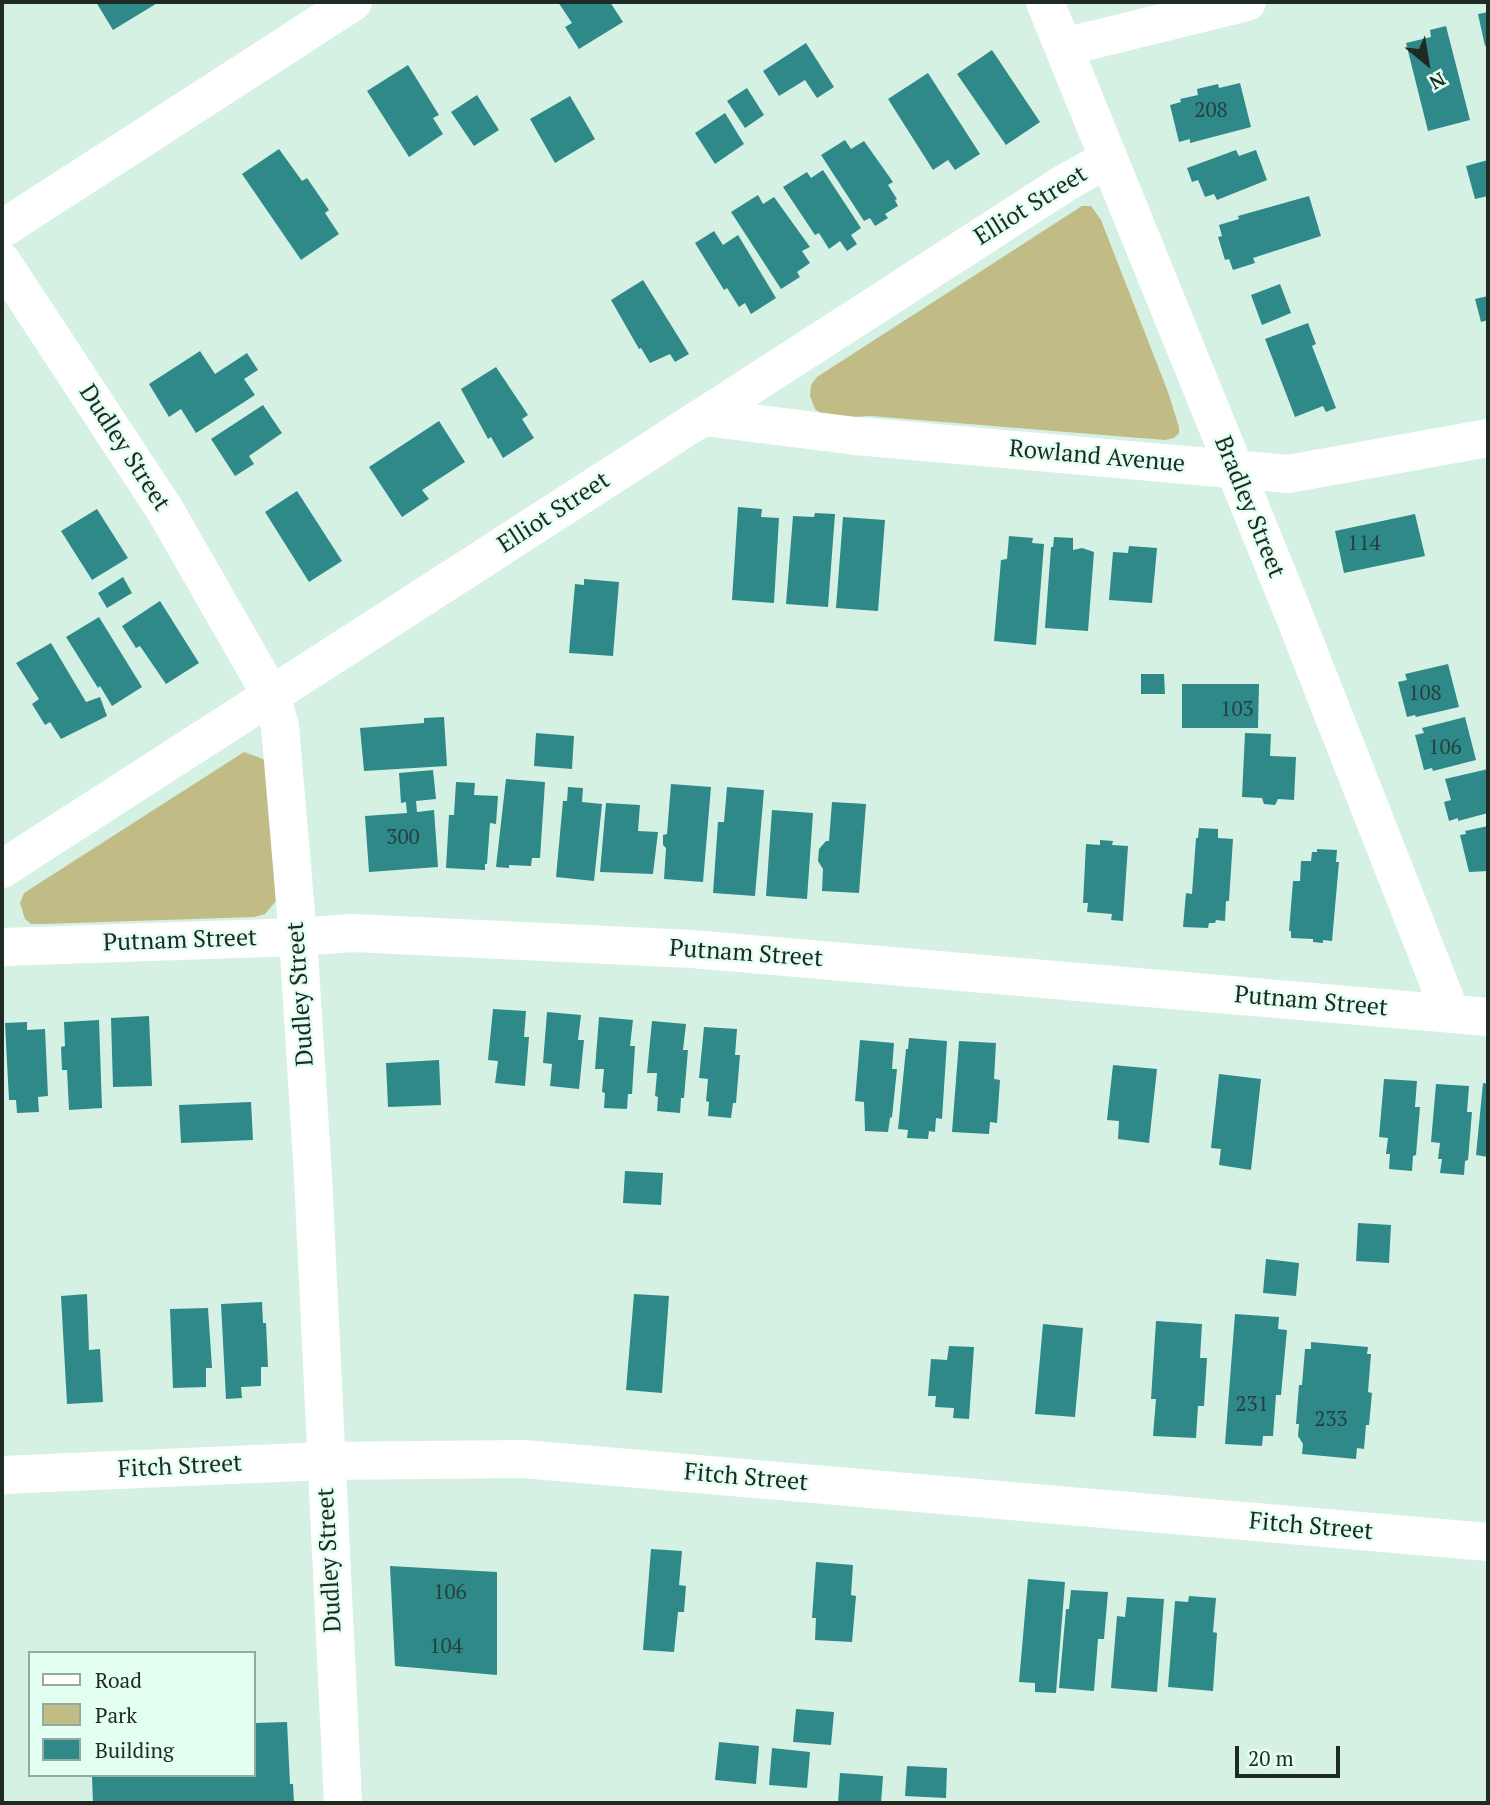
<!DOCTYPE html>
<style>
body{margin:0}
#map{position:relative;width:1490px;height:1805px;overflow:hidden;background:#d5f1e4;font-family:"PT Serif",serif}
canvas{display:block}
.frame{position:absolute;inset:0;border:4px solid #1f2a25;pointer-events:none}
.legend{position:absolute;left:28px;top:1651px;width:228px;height:126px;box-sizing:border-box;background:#e2fff1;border:2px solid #94aa9f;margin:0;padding:9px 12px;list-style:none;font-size:21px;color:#1f2a25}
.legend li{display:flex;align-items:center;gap:14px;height:35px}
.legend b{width:35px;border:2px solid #94aa9f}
.north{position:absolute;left:1392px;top:28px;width:70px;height:70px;-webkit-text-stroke:5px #e2fff1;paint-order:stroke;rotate:150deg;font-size:19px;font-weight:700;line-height:28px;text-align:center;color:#1f2a25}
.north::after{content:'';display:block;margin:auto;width:24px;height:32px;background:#1f2a25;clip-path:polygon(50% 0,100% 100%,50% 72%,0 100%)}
.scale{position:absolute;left:1235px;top:1746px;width:105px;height:32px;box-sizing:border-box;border:4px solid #1f2a25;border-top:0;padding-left:9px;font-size:21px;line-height:24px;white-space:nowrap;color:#1f2a25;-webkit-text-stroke:5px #e2fff1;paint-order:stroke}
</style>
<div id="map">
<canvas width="1490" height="1805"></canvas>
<div class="frame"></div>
<ul class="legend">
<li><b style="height:9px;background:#fff"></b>Road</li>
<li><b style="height:19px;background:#c1bb85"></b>Park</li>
<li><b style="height:19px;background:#308989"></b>Building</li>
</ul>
<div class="north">N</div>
<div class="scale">20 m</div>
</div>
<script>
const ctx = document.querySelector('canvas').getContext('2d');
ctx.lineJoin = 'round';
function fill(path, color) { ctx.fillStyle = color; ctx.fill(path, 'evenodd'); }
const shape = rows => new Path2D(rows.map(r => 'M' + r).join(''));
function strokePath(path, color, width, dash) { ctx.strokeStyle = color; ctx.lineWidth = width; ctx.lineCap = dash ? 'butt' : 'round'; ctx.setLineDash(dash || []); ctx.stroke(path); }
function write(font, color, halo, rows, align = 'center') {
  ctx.font = font + ' "PT Serif",serif'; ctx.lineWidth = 5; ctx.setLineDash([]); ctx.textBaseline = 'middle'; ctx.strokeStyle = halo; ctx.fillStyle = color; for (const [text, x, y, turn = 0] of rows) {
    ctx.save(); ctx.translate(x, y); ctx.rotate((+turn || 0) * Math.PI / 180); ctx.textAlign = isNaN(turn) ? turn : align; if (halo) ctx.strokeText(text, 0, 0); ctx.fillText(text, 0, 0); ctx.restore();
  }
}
const green = shape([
 [1082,206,1091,206,1101,220,1168,392,1179,427,1179,433,1174,438,1165,440,870,416,837,418,823,415,815,409,810,396,811,385,817,377],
 [244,752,263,759,268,766,276,901,265,914,254,917,43,924,31,924,25,919,20,903,24,893]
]);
const building = shape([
 [96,2,159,2,113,30],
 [558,2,610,2,623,22,579,49,565,27,572,23],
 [1488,12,1488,44,1485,46,1478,14],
 [1446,26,1470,120,1428,131,1406,43,1431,37,1430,30],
 [806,43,834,87,817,98,805,80,779,96,763,71],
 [992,50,1040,122,1006,145,957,74],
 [408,65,439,115,433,118,443,134,409,157,367,91],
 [928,73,980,154,955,170,948,160,933,170,888,99],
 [1240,83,1251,127,1190,143,1190,139,1179,142,1170,105,1181,102,1180,99,1198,95,1197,89,1218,84,1219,88],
 [747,88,764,115,745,128,727,101],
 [477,95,499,130,474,146,451,112],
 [570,96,595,139,555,163,530,119],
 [725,113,744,144,715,164,695,133],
 [845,140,851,149,864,141,893,182,888,185,897,199,895,200,898,206,885,214,888,218,875,226,870,218,864,221,821,155],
 [279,149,302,181,307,178,329,210,325,213,339,234,301,260,242,174],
 [1236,150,1239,156,1256,150,1267,180,1217,200,1214,194,1205,197,1198,180,1192,182,1187,168],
 [1488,160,1488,196,1475,199,1466,166],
 [823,170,861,228,851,235,857,244,847,251,840,241,829,249,819,233,815,235,783,187,807,172,811,178],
 [758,195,763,204,774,197,810,247,802,251,810,263,797,272,800,277,781,289,731,212],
 [1309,196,1321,236,1253,258,1255,263,1233,270,1229,259,1225,260,1218,237,1222,236,1219,225,1239,219,1238,216],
 [714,231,723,245,738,235,776,298,751,314,745,303,739,307,727,288,724,290,695,243],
 [643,280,689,354,675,362,670,354,650,363,641,348,639,349,611,300],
 [1280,284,1291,313,1262,325,1251,295],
 [1488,296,1488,320,1481,322,1475,299],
 [1308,323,1316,344,1312,346,1336,408,1326,412,1323,406,1295,417,1265,339],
 [200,351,215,374,247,353,258,370,244,379,255,395,196,433,181,409,169,417,149,384],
 [496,367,528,415,522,419,534,438,503,458,491,437,488,439,461,389],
 [263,405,282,433,249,456,254,464,235,476,211,439],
 [439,421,465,462,422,490,429,499,402,517,369,467],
 [297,491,342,561,309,582,265,512],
 [738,507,762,509,761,517,779,518,774,603,732,600],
 [97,509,128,558,92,580,61,531],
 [815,513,835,514,828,607,786,604,793,516,814,517],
 [1415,514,1425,556,1344,573,1335,531],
 [843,517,885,520,878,611,836,608],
 [1009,536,1033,538,1032,543,1044,544,1036,645,994,641,1001,560,1007,559],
 [1054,537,1073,538,1073,550,1082,548,1094,552,1088,631,1045,628,1051,547,1053,547],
 [1129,546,1157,548,1152,603,1109,600,1113,552,1128,553],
 [123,577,132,593,107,608,98,593],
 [584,579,619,582,613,656,569,653,575,584,584,585],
 [160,601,199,663,166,684,140,646,136,648,122,626],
 [99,617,142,687,112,706,100,686,98,688,66,637],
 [51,643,86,702,100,697,107,716,61,739,50,722,45,725,32,704,39,699,16,663],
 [1448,664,1459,707,1416,717,1415,715,1407,717,1398,682,1407,680,1405,674],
 [1141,674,1164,674,1165,694,1141,694],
 [1182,684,1259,684,1258,728,1182,728],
 [444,717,447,766,364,771,360,728,424,723,424,718],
 [1465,717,1476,760,1433,771,1432,768,1424,770,1415,735,1424,733,1422,728],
 [536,733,574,736,572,769,534,766],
 [1245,733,1271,734,1270,756,1296,757,1294,800,1278,799,1275,805,1264,804,1262,798,1242,797],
 [1488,769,1488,813,1458,821,1458,818,1449,821,1444,802,1451,800,1445,779],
 [433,770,436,799,416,801,417,812,434,810,438,867,369,872,365,816,407,813,406,802,401,803,399,773],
 [506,779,545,782,540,858,532,858,531,866,509,865,509,868,496,867],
 [456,782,475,783,474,795,498,796,496,824,490,823,487,864,485,864,485,870,446,868,449,815,454,815],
 [671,784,711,787,703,882,664,879,666,848,663,845,663,835,667,834],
 [568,787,583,788,582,802,602,804,594,881,556,877,563,801,567,801],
 [727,787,764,790,755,896,713,893,718,822,724,822],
 [832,802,866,804,859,893,822,891,823,869,818,861,819,849,826,841,829,841],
 [606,803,640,805,638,831,658,832,653,874,600,872],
 [772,810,813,813,807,899,766,896],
 [1488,826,1488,871,1469,872,1460,835,1466,834,1465,831],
 [1199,828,1218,829,1218,838,1233,839,1229,901,1226,901,1225,921,1216,920,1215,923,1209,923,1208,928,1183,927,1186,893,1192,894,1196,838,1198,838],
 [1100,840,1113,841,1112,845,1128,846,1123,921,1111,920,1112,914,1087,912,1088,903,1083,903,1086,844,1100,845],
 [1317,849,1337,850,1336,862,1339,862,1332,941,1323,940,1323,943,1313,942,1313,939,1291,938,1291,931,1289,931,1293,881,1300,881,1301,861,1311,861,1312,852,1317,852],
 [493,1009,526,1011,524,1037,529,1037,525,1086,495,1083,498,1061,488,1060],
 [547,1012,581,1015,578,1040,584,1040,579,1089,550,1086,552,1064,543,1063],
 [149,1016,152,1086,113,1087,111,1018],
 [599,1017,633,1020,630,1046,635,1046,632,1094,628,1094,627,1109,604,1108,605,1093,602,1092,604,1069,595,1069],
 [99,1020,102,1108,69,1110,67,1070,62,1070,61,1047,65,1046,64,1022],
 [652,1021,686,1024,683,1050,688,1050,684,1098,681,1098,680,1113,657,1111,658,1097,655,1096,657,1073,647,1073],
 [27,1022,27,1030,45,1029,48,1096,38,1097,39,1112,17,1113,16,1100,9,1100,5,1023],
 [704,1027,737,1029,735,1055,740,1055,736,1103,733,1103,731,1118,708,1116,709,1102,706,1101,708,1079,699,1078],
 [909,1038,947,1041,942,1119,936,1118,935,1132,929,1131,928,1139,907,1138,908,1130,898,1129,906,1049,908,1049],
 [860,1040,894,1043,892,1069,897,1069,892,1117,890,1118,888,1132,865,1131,864,1102,855,1101],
 [959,1041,996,1043,994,1079,1000,1080,997,1123,990,1122,989,1134,952,1132],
 [439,1060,441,1105,388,1107,386,1063],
 [1113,1065,1157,1069,1149,1143,1118,1139,1119,1121,1107,1120],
 [1219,1074,1261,1079,1251,1170,1219,1165,1221,1149,1211,1148],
 [1384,1079,1417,1081,1415,1107,1420,1107,1416,1155,1413,1156,1412,1171,1389,1169,1390,1154,1386,1154,1388,1138,1379,1137],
 [1483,1083,1488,1084,1488,1157,1476,1155],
 [1436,1084,1469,1086,1467,1112,1472,1112,1468,1160,1465,1161,1464,1175,1440,1173,1442,1159,1438,1159,1440,1143,1431,1142],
 [251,1102,253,1140,181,1143,179,1105],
 [625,1171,663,1173,661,1205,623,1203],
 [1358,1223,1391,1225,1389,1263,1356,1261],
 [1266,1259,1299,1263,1296,1296,1263,1293],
 [87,1294,89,1350,100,1349,103,1402,67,1404,61,1296],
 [634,1294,669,1296,662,1393,626,1390],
 [262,1302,263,1323,266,1323,268,1367,261,1367,261,1386,241,1387,242,1398,226,1399,221,1304],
 [208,1308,212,1368,206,1368,206,1387,173,1388,170,1309],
 [1235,1314,1279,1317,1278,1329,1287,1330,1281,1395,1276,1395,1273,1436,1263,1436,1262,1446,1225,1444],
 [1156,1321,1202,1324,1200,1358,1207,1358,1204,1406,1198,1406,1196,1438,1153,1436,1156,1399,1151,1399],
 [1043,1324,1083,1328,1075,1417,1035,1414],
 [1311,1342,1368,1347,1367,1354,1371,1354,1368,1392,1372,1393,1369,1425,1366,1425,1364,1449,1357,1448,1356,1459,1302,1454,1303,1444,1298,1436,1299,1424,1296,1424,1299,1385,1302,1385,1305,1349,1311,1349],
 [949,1346,974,1347,969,1419,953,1418,954,1408,935,1407,936,1396,928,1396,931,1359,947,1360],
 [651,1549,682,1551,679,1585,686,1586,684,1612,678,1612,674,1652,643,1650],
 [816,1562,853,1565,851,1595,856,1596,852,1642,815,1640,816,1618,812,1618],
 [390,1566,497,1572,497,1675,395,1666],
 [1028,1579,1065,1582,1056,1693,1035,1692,1035,1683,1019,1682],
 [1071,1590,1108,1592,1104,1639,1098,1639,1094,1691,1059,1688,1066,1609,1069,1609],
 [1189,1596,1216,1598,1213,1632,1217,1633,1213,1691,1168,1687,1175,1601,1188,1602],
 [1127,1597,1164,1599,1157,1692,1111,1688,1117,1616,1125,1617],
 [796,1709,834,1712,831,1745,793,1742],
 [287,1722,290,1784,293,1784,294,1803,93,1803,92,1777,254,1775,254,1723],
 [719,1742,759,1746,756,1784,715,1780],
 [772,1748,810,1752,807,1788,769,1785],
 [907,1766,947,1768,946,1798,905,1796],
 [840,1773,883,1776,881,1803,838,1803]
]);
const minor = shape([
 [1045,2,1294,615,1451,1014],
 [1064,47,1247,2],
 [2,262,165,510,271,695,280,726,298,937,313,1176,343,1803],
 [704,417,856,436,1288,474,1488,438],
 [2,869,1065,183,1108,159],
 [2,947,298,937,353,933,692,949,1488,1017],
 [2,1475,325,1461,523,1459,1488,1542]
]);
const tertiary = shape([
 [2,229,353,2]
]);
const numberNames = [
 ["208",1211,111],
 ["114",1364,544],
 ["108",1425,694],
 ["103",1237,710],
 ["106",1445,748],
 ["300",403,838],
 ["231",1252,1405],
 ["233",1331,1420],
 ["106",450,1593],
 ["104",446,1647]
];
const streetNames = [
 ["Elliot Street",1031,206,-32],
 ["Dudley Street",124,448,57],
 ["Rowland Avenue",1097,457,5],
 ["Bradley Street",1249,507,68],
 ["Elliot Street",554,513,-33],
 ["Putnam Street",180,941,-2],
 ["Putnam Street",746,954,4],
 ["Dudley Street",301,994,-94],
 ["Putnam Street",1311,1002,5],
 ["Fitch Street",180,1467,-3],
 ["Fitch Street",746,1478,5],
 ["Fitch Street",1311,1527,5],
 ["Dudley Street",330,1560,-93]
];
fill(green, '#c1bb85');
fill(building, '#308989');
strokePath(minor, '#fff', 38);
strokePath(tertiary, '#fff', 38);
write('21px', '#23423e', null, numberNames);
write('24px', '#1f2a25', '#e2fff1', streetNames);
</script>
